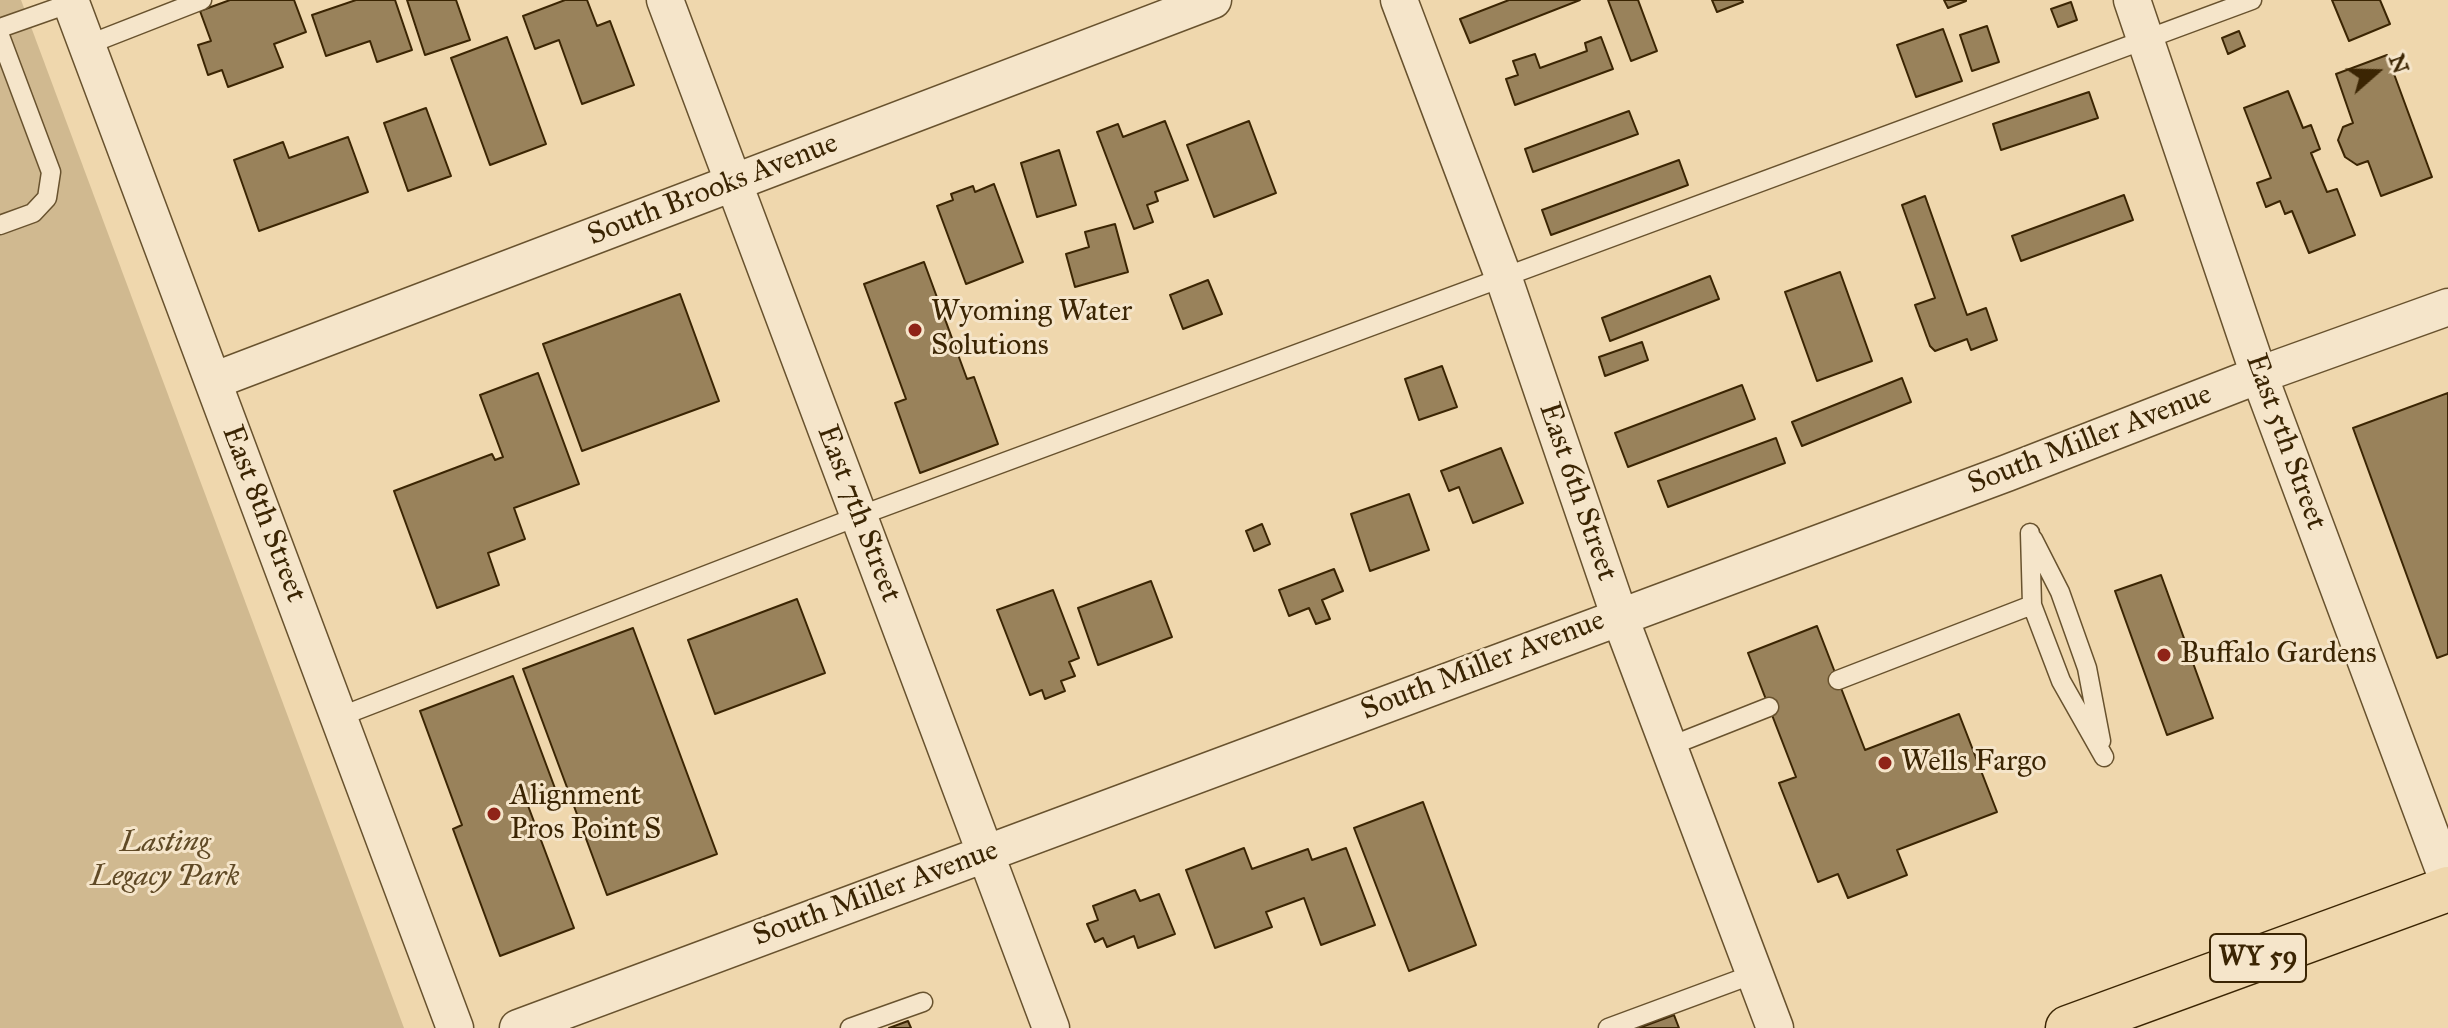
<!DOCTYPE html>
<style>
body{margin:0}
#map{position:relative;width:2448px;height:1028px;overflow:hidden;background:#efd7ad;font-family:"IM FELL Great Primer",serif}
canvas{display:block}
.north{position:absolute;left:2336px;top:32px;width:80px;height:80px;-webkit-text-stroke:6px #f5e5ca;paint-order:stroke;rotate:70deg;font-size:22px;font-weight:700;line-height:32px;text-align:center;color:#3b2503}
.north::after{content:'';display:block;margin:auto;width:28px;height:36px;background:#3b2503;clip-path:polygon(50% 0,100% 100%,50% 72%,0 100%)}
</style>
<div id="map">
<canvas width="2448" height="1028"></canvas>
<div class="north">N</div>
</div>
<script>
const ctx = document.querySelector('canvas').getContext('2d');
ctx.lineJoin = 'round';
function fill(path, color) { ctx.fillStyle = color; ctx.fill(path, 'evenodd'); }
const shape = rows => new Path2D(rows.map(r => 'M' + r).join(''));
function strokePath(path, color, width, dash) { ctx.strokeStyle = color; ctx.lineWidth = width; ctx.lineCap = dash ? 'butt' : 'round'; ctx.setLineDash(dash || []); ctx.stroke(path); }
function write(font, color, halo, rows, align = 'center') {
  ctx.font = font + ' "IM FELL Great Primer",serif'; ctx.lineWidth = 6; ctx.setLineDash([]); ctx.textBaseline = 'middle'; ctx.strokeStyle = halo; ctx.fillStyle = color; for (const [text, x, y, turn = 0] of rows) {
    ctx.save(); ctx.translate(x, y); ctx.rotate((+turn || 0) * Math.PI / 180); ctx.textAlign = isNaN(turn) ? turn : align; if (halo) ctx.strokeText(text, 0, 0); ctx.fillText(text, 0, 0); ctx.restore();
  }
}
const green = shape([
 [0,0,21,0,404,1028,0,1028]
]);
const building = shape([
 [230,0,294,0,306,32,274,44,283,67,228,87,222,70,208,75,198,45,211,41,200,11,230,0],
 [356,0,395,0,412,50,377,62,370,41,326,56,312,15,356,0],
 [407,0,456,0,470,40,425,55,407,0],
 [565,0,587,0,597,26,610,21,634,85,582,104,559,40,535,49,523,16,565,0],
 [1509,0,1580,0,1470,43,1460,19,1509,0],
 [1608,0,1638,0,1657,51,1631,61,1608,0],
 [1712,0,1742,0,1743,2,1717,12,1712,0],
 [1944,0,1966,0,1966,1,1948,8,1944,0],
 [2332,0,2380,0,2390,24,2349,41,2332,0],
 [2071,2,2077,20,2058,27,2051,9,2071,2],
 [1987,26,1999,62,1972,71,1960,35,1987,26],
 [1943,29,1962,81,1916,97,1897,45,1943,29],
 [2239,31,2245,46,2228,54,2222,38,2239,31],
 [507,37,546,144,490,165,451,58,507,37],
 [1601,37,1613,69,1515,105,1506,79,1518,75,1513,61,1535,54,1540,68,1587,51,1585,43,1601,37],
 [2387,55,2432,177,2381,196,2368,161,2357,165,2345,157,2338,140,2343,127,2353,123,2336,74,2387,55],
 [2288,91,2303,128,2311,125,2320,149,2311,153,2327,192,2337,189,2355,235,2309,253,2292,211,2285,214,2280,201,2266,207,2257,183,2271,178,2244,108,2288,91],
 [2089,92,2098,118,2001,150,1993,124,2089,92],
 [426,108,451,176,408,191,384,123,426,108],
 [1629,111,1638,134,1533,172,1525,149,1629,111],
 [1165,121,1188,180,1155,192,1158,201,1147,205,1153,222,1134,229,1097,132,1118,124,1123,137,1165,121],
 [1249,121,1276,193,1214,217,1187,145,1249,121],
 [348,137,368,192,259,231,234,160,283,142,289,158,348,137],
 [1059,150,1076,205,1037,217,1021,163,1059,150],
 [1679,160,1688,185,1551,235,1542,210,1679,160],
 [994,184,1023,262,966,284,937,206,953,200,951,194,973,186,975,192,994,184],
 [2124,195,2133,220,2021,261,2012,236,2124,195],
 [1925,196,1967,315,1986,308,1997,340,1971,350,1967,339,1935,351,1930,346,1915,305,1935,298,1902,205,1925,196],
 [1115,224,1128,272,1075,287,1066,254,1089,247,1085,232,1115,224],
 [924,262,967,379,974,377,998,444,920,473,895,403,906,399,864,284,924,262],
 [1840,272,1872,361,1817,381,1785,292,1840,272],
 [1710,276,1719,299,1610,341,1602,318,1710,276],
 [1208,280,1222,314,1183,329,1170,295,1208,280],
 [680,294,719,401,582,451,543,344,680,294],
 [1642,342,1648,360,1605,376,1599,357,1642,342],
 [1442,366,1457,407,1419,420,1405,379,1442,366],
 [538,373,579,484,514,508,525,539,488,553,499,585,437,608,394,491,492,454,495,460,503,457,480,395,538,373],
 [1902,378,1911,402,1802,446,1792,422,1902,378],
 [1742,385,1755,419,1628,467,1615,433,1742,385],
 [2448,393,2448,654,2437,658,2353,428,2448,393],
 [1776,438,1785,463,1668,507,1658,481,1776,438],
 [1501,448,1523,503,1473,523,1459,487,1449,491,1441,471,1501,448],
 [1409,494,1429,550,1370,571,1351,514,1409,494],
 [1262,524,1270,544,1254,551,1246,531,1262,524],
 [1334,569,1343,591,1322,600,1330,619,1316,624,1309,608,1289,616,1279,590,1334,569],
 [2161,575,2213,718,2167,735,2115,591,2161,575],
 [1151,581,1172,637,1098,665,1078,608,1151,581],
 [1053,590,1079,658,1069,662,1075,676,1061,681,1065,691,1045,699,1042,690,1030,695,997,610,1053,590],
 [797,599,825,673,715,714,688,640,797,599],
 [1817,626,1865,750,1959,714,1997,812,1897,850,1907,875,1848,898,1838,874,1818,882,1779,783,1796,777,1748,653,1817,626],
 [633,628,717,854,607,895,523,669,633,628],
 [513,676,556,791,527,803,574,928,500,956,453,829,462,825,420,711,513,676],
 [1423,802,1476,945,1409,971,1354,828,1423,802],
 [1244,848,1252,869,1308,849,1312,860,1346,848,1375,925,1321,945,1304,898,1266,912,1272,927,1215,948,1186,870,1244,848],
 [1135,890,1140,901,1159,894,1175,934,1138,948,1134,936,1107,947,1103,938,1095,942,1087,924,1098,920,1093,906,1135,890],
 [1674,1015,1679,1028,1639,1028,1674,1015],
 [908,1021,911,1028,889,1028,908,1021]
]);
const service = shape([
 [0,28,71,3],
 [0,36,51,172,47,198,33,213,0,225],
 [87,45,202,0],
 [2030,533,2032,605,2061,681,2104,757],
 [2033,539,2060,592,2087,668,2101,741],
 [1838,680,2032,605],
 [339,717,859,516,2252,0],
 [1668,747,1769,707],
 [850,1028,923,1002],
 [1608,1028,1754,974]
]);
const minor = shape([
 [70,0,455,1028],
 [665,0,1051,1028],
 [1399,0,1503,276,1619,615,1775,1028],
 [2132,0,2259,375,2448,881],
 [213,381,1213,0],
 [518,1028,2007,473,2259,375,2448,307]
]);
const primary = shape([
 [2068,1028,2448,889]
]);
const markers = [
 [915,330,8,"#8f2418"],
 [2164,655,8,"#8f2418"],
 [1885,763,8,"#8f2418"],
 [494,814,8,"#8f2418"]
];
const shields = [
 [2258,958,96]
];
const shieldNames = [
 ["WY 59",2258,958]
];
const streetNames = [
 ["South Brooks Avenue",713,190,-21],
 ["South Miller Avenue",2090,440,-21],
 ["East 5th Street",2285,442,70],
 ["East 6th Street",1577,492,71],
 ["East 8th Street",263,514,69],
 ["East 7th Street",858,514,69],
 ["South Miller Avenue",1483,666,-21],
 ["South Miller Avenue",876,894,-20]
];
const poiNames = [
 ["Wyoming Water",931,313],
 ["Solutions",931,347],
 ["Buffalo Gardens",2180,655],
 ["Wells Fargo",1901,763],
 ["Alignment",510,797],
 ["Pros Point S",510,831]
];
const parkNames = [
 ["Lasting",165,844],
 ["Legacy Park",165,878]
];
fill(green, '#d0b990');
fill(building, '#99825b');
strokePath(building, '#3b2503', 2);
strokePath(service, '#68522e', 21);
strokePath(minor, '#68522e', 39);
strokePath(primary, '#3b2503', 47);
strokePath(service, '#f5e5ca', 18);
strokePath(minor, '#f5e5ca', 36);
strokePath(primary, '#efd7ad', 44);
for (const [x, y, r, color] of markers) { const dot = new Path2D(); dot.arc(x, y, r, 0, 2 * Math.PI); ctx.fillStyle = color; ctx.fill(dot); strokePath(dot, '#f5e5ca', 3); }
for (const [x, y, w] of shields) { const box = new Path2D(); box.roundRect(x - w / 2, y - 24, w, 48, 6); ctx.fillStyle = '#f5e5ca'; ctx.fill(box); strokePath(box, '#3b2503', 2); }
write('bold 28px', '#3b2503', null, shieldNames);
write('30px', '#3b2503', '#f5e5ca', streetNames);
write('30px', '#3b2503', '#f5e5ca', poiNames, 'left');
write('italic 30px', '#604a26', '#f5e5ca', parkNames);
</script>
